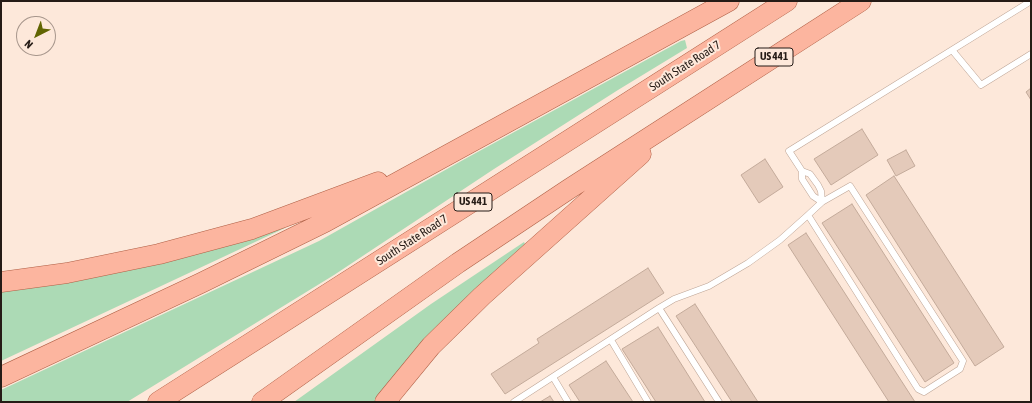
<!DOCTYPE html>
<style>
body{margin:0}
#map{position:relative;width:1032px;height:403px;overflow:hidden;background:#fde8da;font-family:"Asap Condensed",sans-serif}
canvas{display:block}
.frame{position:absolute;inset:0;border:2px solid #251b16;pointer-events:none}
.north{position:absolute;left:16px;top:16px;width:40px;height:40px;box-sizing:border-box;background:#fde8da;border:1px solid #a7968c;border-radius:50%;rotate:222deg;font-size:11px;font-weight:700;line-height:16px;text-align:center;color:#251b16}
.north::after{content:'';display:block;margin:auto;width:14px;height:18px;background:#616502;clip-path:polygon(50% 0,100% 100%,50% 72%,0 100%)}
</style>
<div id="map">
<canvas width="1032" height="403"></canvas>
<div class="frame"></div>
<div class="north">N</div>
</div>
<script>
const ctx = document.querySelector('canvas').getContext('2d');
ctx.lineJoin = 'round';
function fill(path, color) { ctx.fillStyle = color; ctx.fill(path, 'evenodd'); }
const shape = rows => new Path2D(rows.map(r => 'M' + r).join(''));
function strokePath(path, color, width, dash) { ctx.strokeStyle = color; ctx.lineWidth = width; ctx.lineCap = dash ? 'butt' : 'round'; ctx.setLineDash(dash || []); ctx.stroke(path); }
function write(font, color, halo, rows, align = 'center') {
  ctx.font = font + ' "Asap Condensed",sans-serif'; ctx.lineWidth = 4; ctx.setLineDash([]); ctx.textBaseline = 'middle'; ctx.strokeStyle = halo; ctx.fillStyle = color; for (const [text, x, y, turn = 0] of rows) {
    ctx.save(); ctx.translate(x, y); ctx.rotate((+turn || 0) * Math.PI / 180); ctx.textAlign = isNaN(turn) ? turn : align; if (halo) ctx.strokeText(text, 0, 0); ctx.fillText(text, 0, 0); ctx.restore();
  }
}
const green = shape([
 [685,40,687,48,618,90,494,169,334,275,127,402,1,402,1,390,319,241,463,160,681,41],
 [283,224,285,228,1,361,1,289],
 [524,242,526,246,406,366,375,402,294,402,431,304]
]);
const building = shape([
 [1031,88,1031,100,1026,92,1031,88],
 [862,129,878,155,831,185,814,159,862,129],
 [906,150,915,166,896,176,887,160,906,150],
 [765,159,783,187,759,203,741,175,765,159],
 [894,176,1004,347,975,366,866,195,894,176],
 [852,204,954,363,925,382,822,223,852,204],
 [806,233,915,402,889,402,788,245,806,233],
 [648,268,664,293,505,394,491,374,539,343,537,339,648,268],
 [695,304,758,402,732,402,676,316,695,304],
 [658,327,705,402,656,402,622,349,658,327],
 [606,361,633,402,580,402,569,385,606,361],
 [550,396,554,402,540,402,550,396]
]);
const service = shape([
 [952,50,981,85,1031,54],
 [802,171,810,174,818,185,821,191,822,202,813,196,802,179,802,171,789,151,1031,1],
 [659,308,719,402],
 [611,340,648,402],
 [553,377,568,402],
 [514,402,659,308,674,299,709,286,748,263,780,240,808,215,822,202,850,186,963,361,960,369,924,392,918,389,808,215]
]);
const primary = shape([
 [1,282,67,273,159,254,252,229,378,182],
 [1,377,201,283,325,222,729,1],
 [158,402,787,1],
 [262,402,458,263,569,189,861,1],
 [385,402,431,346,482,296,641,154]
]);
const shields = [
 [774,57,38],
 [473,202,38]
];
const shieldNames = [
 ["US 441",774,57],
 ["US 441",473,202]
];
const streetNames = [
 ["South State Road 7",685,66,-33],
 ["South State Road 7",412,240,-33]
];
fill(green, '#acdab5');
fill(building, '#e4caba');
strokePath(building, '#c3aa9a', 1);
strokePath(service, '#bda495', 7);
strokePath(primary, '#af5f45', 21);
strokePath(service, '#fff', 6);
strokePath(primary, '#fcb59f', 20);
for (const [x, y, w] of shields) { const box = new Path2D(); box.roundRect(x - w / 2, y - 9, w, 18, 3); ctx.fillStyle = '#fde8da'; ctx.fill(box); strokePath(box, '#251b16', 1); }
write('bold 11px', '#251b16', null, shieldNames);
write('12px', '#251b16', '#fde8da', streetNames);
</script>
